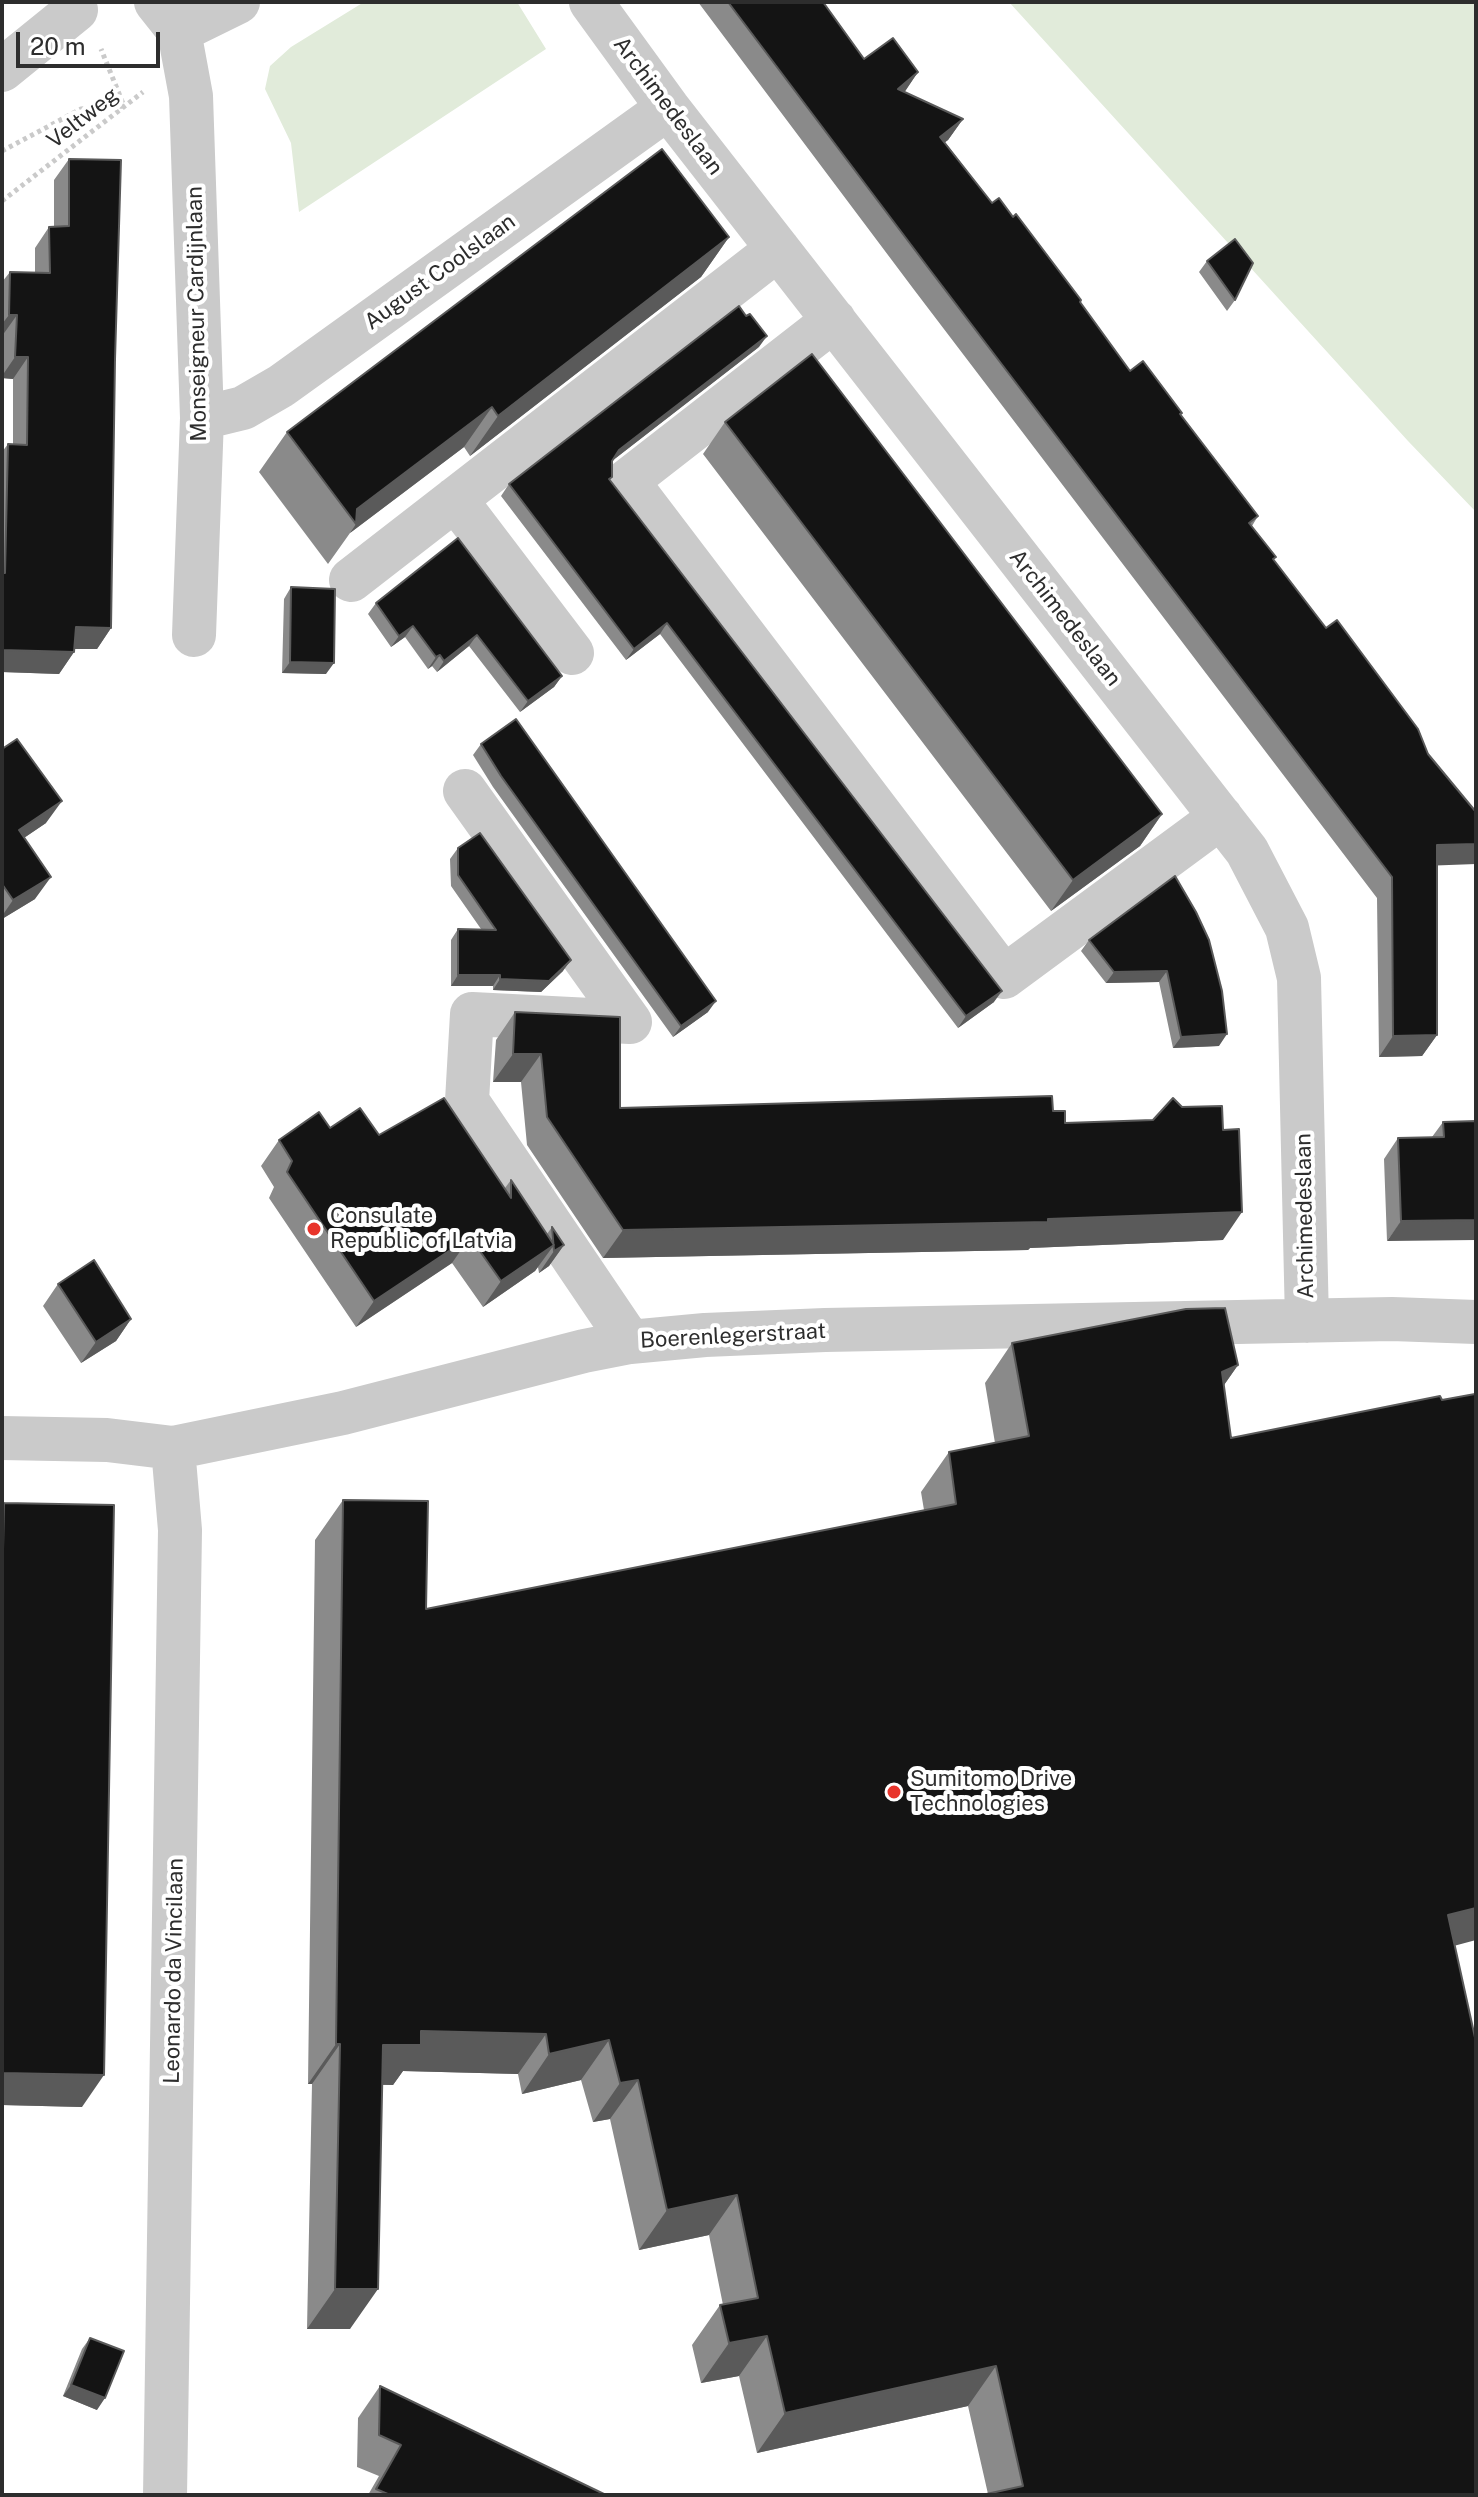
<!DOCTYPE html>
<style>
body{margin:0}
#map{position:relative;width:1478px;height:2497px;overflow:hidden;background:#fff;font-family:"Public Sans",sans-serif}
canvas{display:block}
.frame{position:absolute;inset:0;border:4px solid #2d2d2d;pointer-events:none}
.scale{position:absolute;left:16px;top:32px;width:144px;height:36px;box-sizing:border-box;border:4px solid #2d2d2d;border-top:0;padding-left:10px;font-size:24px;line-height:28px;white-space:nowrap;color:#2d2d2d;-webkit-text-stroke:6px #fff;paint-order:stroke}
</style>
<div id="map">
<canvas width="1478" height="2497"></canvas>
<div class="frame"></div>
<div class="scale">20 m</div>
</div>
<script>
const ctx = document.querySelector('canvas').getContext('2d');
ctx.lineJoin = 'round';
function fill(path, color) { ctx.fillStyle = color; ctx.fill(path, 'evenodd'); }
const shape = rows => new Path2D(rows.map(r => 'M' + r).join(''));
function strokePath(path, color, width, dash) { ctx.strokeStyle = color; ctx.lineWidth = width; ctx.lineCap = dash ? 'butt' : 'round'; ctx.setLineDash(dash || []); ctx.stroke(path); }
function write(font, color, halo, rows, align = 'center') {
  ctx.font = font + ' "Public Sans",sans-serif'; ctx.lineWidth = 8; ctx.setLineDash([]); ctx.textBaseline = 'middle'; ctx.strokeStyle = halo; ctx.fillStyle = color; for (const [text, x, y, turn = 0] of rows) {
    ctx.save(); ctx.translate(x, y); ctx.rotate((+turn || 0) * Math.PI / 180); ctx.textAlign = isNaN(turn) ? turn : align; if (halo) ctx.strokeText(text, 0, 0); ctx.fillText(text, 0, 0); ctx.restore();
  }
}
const green = shape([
 [364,2,517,2,546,49,299,212,291,143,265,89,270,66,291,47],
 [1009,2,1476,2,1476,512,1408,441]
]);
const path = shape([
 [2,151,81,109,124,106,101,49],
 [2,201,143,92]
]);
const minor = shape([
 [156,2,179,31,191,96,202,418,194,635],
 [591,2,668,108,1247,851,1287,928,1299,978,1307,1321],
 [179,31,238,2],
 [2,70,76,10],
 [834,320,627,481,1004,977,1221,817],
 [202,418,243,408,281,386,668,108],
 [455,499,572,653],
 [351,580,778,249],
 [465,791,630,1022,472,1014,467,1101,630,1342],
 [2,1438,107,1440,173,1448,343,1413,584,1351,630,1342,705,1335,825,1330,1392,1319,1476,1322],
 [165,2495,180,1530,173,1448]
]);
const wall = shape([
 [698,2,823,2,864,59,918,72,904,92,963,119,948,140,945,142,992,203,1013,217,1080,302,1130,371,1180,415,1258,516,1252,526,1274,560,1437,865,1437,1035,1422,1056,1379,1057,1377,898,915,291],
 [69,159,115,359,111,628,97,649,74,649,74,652,59,674,2,672,2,452,8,444,13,444,13,379,2,378,2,282,10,272,35,272,35,248,49,227,54,227,54,180],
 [729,237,701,277,470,456,464,447,350,533,328,564,259,472,287,432],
 [1207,261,1235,300,1227,311,1199,272],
 [759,347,612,461,612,477,610,480,994,1002,958,1028,660,634,626,660,501,496,509,484],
 [725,422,1162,814,1140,846,1051,911,703,454],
 [458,538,562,676,554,687,520,712,469,646,437,672,432,666,428,669,405,637,391,647,368,614,376,603],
 [291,587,326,674,282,673,284,599],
 [481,744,708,1012,673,1037,493,787,473,755],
 [2,749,46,823,24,838,35,899,2,919],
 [458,848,563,971,541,992,493,990,493,986,451,986,451,940,458,929,481,929,451,886,450,859],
 [1175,876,1219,1046,1173,1048,1159,982,1106,983,1081,951,1089,940],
 [515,1012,620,1108,1053,1111,1065,1123,1223,1240,1030,1248,1028,1250,603,1258,527,1145,521,1082,493,1082,496,1040],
 [1476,1121,1387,1241,1384,1159,1398,1138,1432,1137,1443,1122],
 [330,1128,379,1135,505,1188,511,1180,547,1234,552,1227,564,1245,549,1266,539,1273,538,1267,535,1271,483,1307,452,1263,356,1327,269,1198,274,1187,261,1166,279,1140],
 [58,1284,131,1319,116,1341,81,1363,43,1306],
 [1012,1343,1238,1365,1224,1385,1231,1438,1455,1946,1476,2495,988,2494,968,2406,757,2453,739,2376,701,2383,692,2345,720,2305,723,2305,709,2235,639,2250,610,2119,593,2122,581,2080,522,2094,518,2074,403,2071,393,2085,383,2085,350,2329,307,2329,312,2084,308,2084,315,1540,343,1500,426,1609,924,1510,921,1492,949,1452,995,1443,985,1383],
 [4,1503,82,2107,2,2105,2,1505],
 [90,2338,97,2410,63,2396,82,2349],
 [380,2386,606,2495,368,2495,379,2476,357,2467,358,2418]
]);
const shadedWall = shape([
 [918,72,904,93,898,89],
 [963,119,948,140,926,157,940,137],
 [729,237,701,277,470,456,498,416],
 [9,315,17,315,2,336,2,324],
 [767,336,759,347,612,461,619,450],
 [15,357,28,357,13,379,2,378,2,376],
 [492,407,464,447,350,533,356,524,357,509],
 [667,623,660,634,626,660,634,649],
 [413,626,405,637,391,647,399,636],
 [76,627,111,628,97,649,61,649],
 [477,635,469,646,437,672,444,661],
 [2,650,74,652,59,674,2,672],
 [440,655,432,666,428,669,436,657],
 [290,662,334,663,326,674,282,673],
 [562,676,554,687,520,712,528,701],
 [62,801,46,823,3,852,19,830],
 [1162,814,1140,846,1051,911,1073,880],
 [1476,844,1476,864,1422,866,1437,845],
 [51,877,35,899,2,919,2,916,13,900],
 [571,960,563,971,541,992,493,990,500,979],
 [1167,971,1159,982,1106,983,1114,972],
 [458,975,500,975,493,986,451,986],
 [1002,991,994,1002,958,1028,966,1016],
 [716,1001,708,1012,673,1037,681,1026],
 [1227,1034,1219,1046,1173,1048,1181,1037],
 [1437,1035,1422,1056,1379,1057,1393,1036],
 [513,1054,541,1054,521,1082,493,1082],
 [1242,1212,1223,1240,1030,1248,1028,1250,603,1258,623,1230,1048,1219],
 [1476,1220,1476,1240,1387,1241,1401,1221],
 [470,1237,452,1263,356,1327,374,1301],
 [554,1245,535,1271,483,1307,501,1281],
 [564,1245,549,1266,539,1273,554,1251],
 [131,1319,116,1341,81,1363,96,1342],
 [1238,1365,1210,1405,1222,1372],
 [1476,1908,1476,1940,1420,1955,1448,1915],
 [421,2031,546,2034,518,2074,403,2071,393,2085,355,2084,383,2045],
 [609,2040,581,2080,522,2094,549,2054],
 [336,2044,340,2044,312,2084,308,2084],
 [2,2073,104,2075,82,2107,2,2105],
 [638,2080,610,2119,593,2122,620,2083],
 [737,2195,709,2235,639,2250,667,2210],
 [335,2289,378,2289,350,2329,307,2329],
 [767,2336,739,2376,701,2383,729,2343],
 [996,2366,968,2406,757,2453,785,2413],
 [71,2385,105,2398,97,2410,63,2396]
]);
const building = shape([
 [728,2,823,2,864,59,893,38,918,72,898,89,963,119,940,137,992,203,999,198,1013,217,1016,214,1081,300,1080,302,1130,371,1143,361,1182,413,1180,414,1258,516,1249,523,1276,557,1273,559,1326,628,1337,620,1418,729,1428,754,1476,812,1476,844,1437,845,1437,1035,1393,1036,1392,877,930,270,728,2],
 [662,149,729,237,498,416,492,407,357,509,356,524,287,432,662,149],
 [69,159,121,160,115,359,111,628,76,627,74,652,2,650,2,573,5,573,8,444,27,445,28,357,15,357,17,315,9,315,10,272,50,273,49,227,69,226,69,159],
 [1235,239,1253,263,1235,300,1207,261,1235,239],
 [739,306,746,316,750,314,767,336,619,450,612,461,612,477,609,479,1002,991,966,1016,667,623,634,649,509,484,739,306],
 [812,354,1162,814,1073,880,725,422,812,354],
 [458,538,562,676,528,701,477,635,444,661,440,655,436,657,413,626,399,636,376,603,458,538],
 [291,587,335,589,334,663,290,662,291,587],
 [516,719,716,1001,681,1026,501,776,481,744,516,719],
 [17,739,62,801,19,830,51,877,13,900,2,884,2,749,17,739],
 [480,833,571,960,549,981,500,979,500,975,458,975,458,929,496,930,458,875,458,848,480,833],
 [1175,876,1196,912,1209,940,1222,991,1227,1034,1181,1037,1167,971,1114,972,1089,940,1175,876],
 [515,1012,620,1017,620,1108,1052,1096,1053,1111,1065,1111,1065,1123,1153,1120,1173,1098,1182,1107,1222,1106,1223,1130,1239,1129,1242,1212,1048,1219,1048,1222,623,1230,547,1117,541,1054,513,1054,515,1012],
 [444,1098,511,1198,511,1180,554,1245,501,1281,470,1237,374,1301,287,1172,292,1161,279,1140,319,1112,330,1128,360,1108,379,1135,444,1098],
 [1476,1121,1476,1220,1401,1221,1398,1138,1444,1137,1443,1122,1476,1121],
 [552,1227,564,1245,554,1251,552,1227],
 [94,1260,131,1319,96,1342,58,1284,94,1260],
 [1225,1308,1238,1365,1222,1372,1231,1438,1440,1396,1442,1400,1475,1394,1476,1401,1476,1908,1448,1915,1476,2042,1476,2495,982,2495,1023,2486,996,2366,785,2413,767,2336,729,2343,720,2305,758,2298,737,2195,667,2210,638,2080,620,2083,609,2040,549,2054,546,2034,421,2031,421,2045,383,2045,378,2289,335,2289,340,2044,336,2044,343,1500,428,1501,426,1609,956,1504,949,1452,1029,1436,1012,1343,1186,1309,1225,1308],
 [4,1503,114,1505,104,2075,2,2073,2,1596,4,1503],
 [90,2338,124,2351,105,2398,71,2385,90,2338],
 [380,2386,606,2495,390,2495,376,2489,401,2445,379,2435,380,2386]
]);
const markers = [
 [314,1229,8,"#e8342b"],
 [894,1792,8,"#e8342b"]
];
const streetNames = [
 ["Archimedeslaan",668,106,53],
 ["Veltweg",83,118,-38],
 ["August Coolslaan",440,272,-36],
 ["Monseigneur Cardijnlaan",197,314,-91],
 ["Archimedeslaan",1065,618,52],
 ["Archimedeslaan",1305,1216,-91],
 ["Boerenlegerstraat",733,1336,-3],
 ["Leonardo da Vincilaan",174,1971,-89]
];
const poiNames = [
 ["Consulate",330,1216],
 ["Republic of Latvia",330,1241],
 ["Sumitomo Drive",910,1779],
 ["Technologies",910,1804]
];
fill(green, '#e1ebda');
strokePath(path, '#cacaca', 5, [4, 4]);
strokePath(minor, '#cacaca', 44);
fill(wall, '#8a8a8a');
fill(shadedWall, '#5a5a5a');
fill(building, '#141414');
strokePath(building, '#5a5a5a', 2);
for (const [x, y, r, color] of markers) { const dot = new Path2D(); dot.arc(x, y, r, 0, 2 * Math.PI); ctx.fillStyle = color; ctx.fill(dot); strokePath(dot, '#fff', 3); }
write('22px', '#2d2d2d', '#fff', streetNames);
write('22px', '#2d2d2d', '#fff', poiNames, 'left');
</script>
